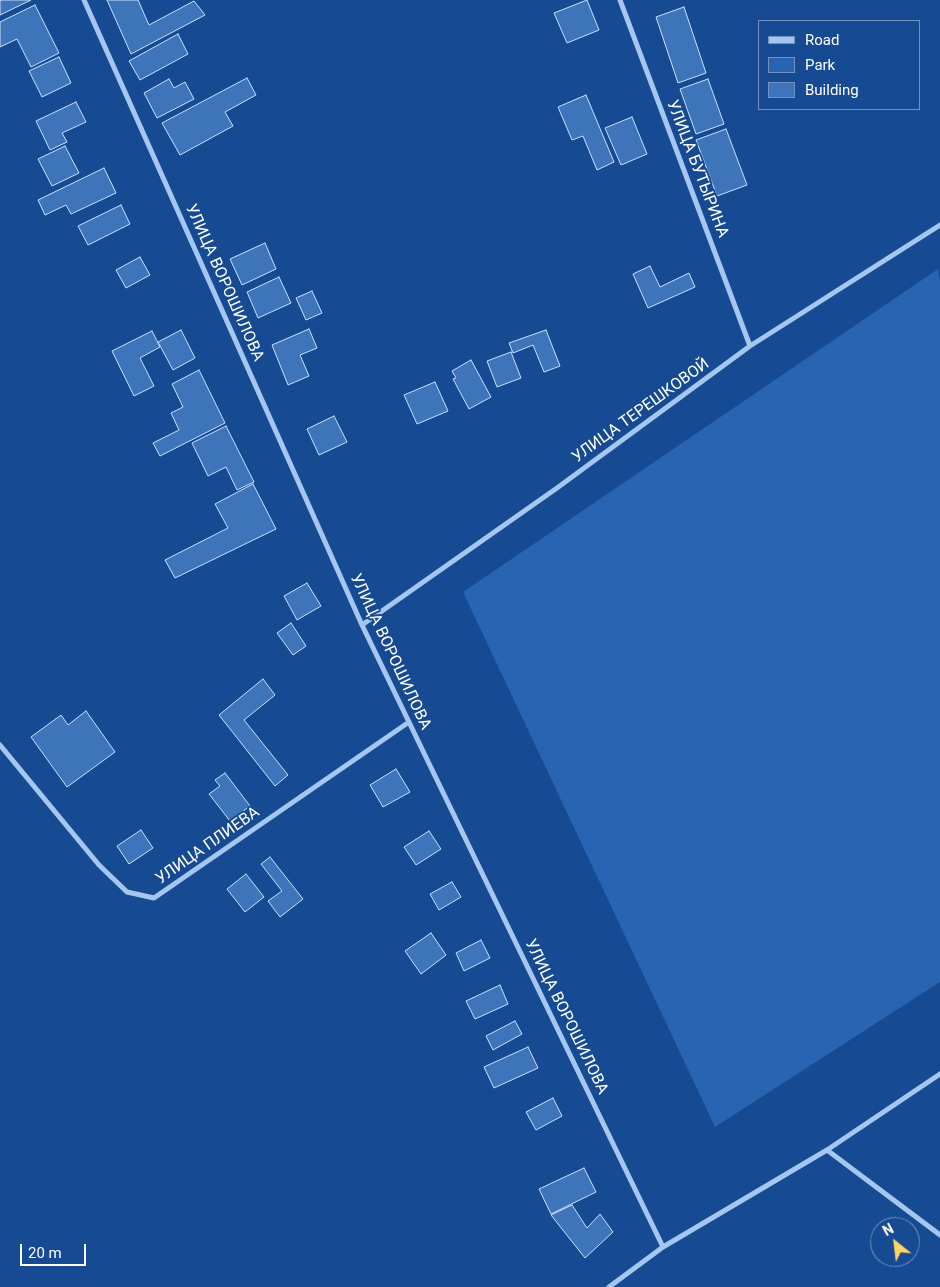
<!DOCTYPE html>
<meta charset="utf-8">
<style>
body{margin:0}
#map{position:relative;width:940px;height:1287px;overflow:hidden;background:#164a92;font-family:Roboto,sans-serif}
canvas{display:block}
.legend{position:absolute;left:758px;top:20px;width:162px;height:90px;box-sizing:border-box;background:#164a92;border:1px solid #7392be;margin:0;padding:6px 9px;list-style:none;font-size:15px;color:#fff}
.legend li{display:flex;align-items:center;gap:10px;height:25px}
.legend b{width:25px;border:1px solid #7392be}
.north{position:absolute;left:870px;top:1217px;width:50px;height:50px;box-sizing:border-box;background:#164a92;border:1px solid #7392be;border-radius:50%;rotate:331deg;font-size:14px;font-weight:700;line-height:20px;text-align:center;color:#fff}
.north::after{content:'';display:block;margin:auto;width:18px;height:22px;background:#ffd464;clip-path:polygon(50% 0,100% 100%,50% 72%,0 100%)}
.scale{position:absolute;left:20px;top:1244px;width:66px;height:22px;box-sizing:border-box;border:2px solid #fff;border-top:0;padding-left:6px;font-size:15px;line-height:18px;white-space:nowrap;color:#fff;-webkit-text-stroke:4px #164a92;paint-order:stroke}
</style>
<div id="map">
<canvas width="940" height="1287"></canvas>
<ul class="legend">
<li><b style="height:6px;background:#a4c6f1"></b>Road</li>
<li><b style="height:14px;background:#2864b1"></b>Park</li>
<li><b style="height:14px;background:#3e74ba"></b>Building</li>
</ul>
<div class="north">N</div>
<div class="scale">20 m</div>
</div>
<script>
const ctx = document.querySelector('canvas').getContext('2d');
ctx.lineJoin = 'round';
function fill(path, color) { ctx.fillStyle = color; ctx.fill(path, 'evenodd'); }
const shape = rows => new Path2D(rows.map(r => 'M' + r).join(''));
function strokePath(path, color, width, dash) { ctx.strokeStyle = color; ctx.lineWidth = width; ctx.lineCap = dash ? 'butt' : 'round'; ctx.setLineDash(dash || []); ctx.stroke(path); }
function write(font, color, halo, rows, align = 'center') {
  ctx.font = font + ' Roboto,sans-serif'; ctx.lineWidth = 4; ctx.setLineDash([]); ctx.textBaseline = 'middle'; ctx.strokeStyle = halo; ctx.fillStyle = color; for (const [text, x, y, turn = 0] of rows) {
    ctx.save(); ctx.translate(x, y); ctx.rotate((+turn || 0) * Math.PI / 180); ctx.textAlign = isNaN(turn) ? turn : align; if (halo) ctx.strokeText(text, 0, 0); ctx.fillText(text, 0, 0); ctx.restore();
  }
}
const green = shape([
 [938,269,940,280,940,982,715,1127,463,592]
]);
const building = shape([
 [2,0,31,0,0,15,0,1,2,0],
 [107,0,138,0,149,25,194,1,205,15,131,54,107,0],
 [587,0,599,30,567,43,554,13,587,0],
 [35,5,59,53,31,67,17,39,0,47,0,22,35,5],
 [684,7,706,73,678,83,656,17,684,7],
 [178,34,188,54,140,80,129,61,178,34],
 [59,57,71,83,42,97,29,71,59,57],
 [247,78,256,95,225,112,233,126,180,155,162,123,247,78],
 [169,79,174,88,185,82,194,99,157,118,144,93,169,79],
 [708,79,724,124,696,134,680,89,708,79],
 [586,95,614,162,597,170,583,136,572,140,558,107,586,95],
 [76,102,86,122,62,133,67,142,50,150,36,121,76,102],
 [632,117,647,154,621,165,605,128,632,117],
 [726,129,747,185,717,196,696,140,726,129],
 [65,146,79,173,52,186,38,159,65,146],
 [104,168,116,193,71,214,66,205,45,215,38,200,104,168],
 [121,205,130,224,88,245,78,226,121,205],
 [265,243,276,269,242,285,230,259,265,243],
 [140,257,150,275,126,288,116,270,140,257],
 [650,266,660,287,689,273,695,287,648,308,633,274,650,266],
 [279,277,291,303,258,318,247,292,279,277],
 [312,291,322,313,306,320,296,298,312,291],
 [309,329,317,348,300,355,309,376,288,385,272,345,309,329],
 [181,330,195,358,173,370,158,342,181,330],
 [546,330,560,366,544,372,533,345,513,353,509,343,546,330],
 [152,331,160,347,140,358,154,386,134,396,112,351,152,331],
 [511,352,521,378,497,387,487,361,511,352],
 [471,360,491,397,469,409,453,379,456,378,452,371,471,360],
 [199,370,225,423,160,456,153,443,179,430,171,413,183,407,172,384,199,370],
 [435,382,448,411,417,424,404,395,435,382],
 [334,416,347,442,319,455,307,429,334,416],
 [226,426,254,482,237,490,226,467,208,476,192,443,226,426],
 [253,484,276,529,175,578,165,560,228,528,215,504,253,484],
 [307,583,321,606,297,620,284,596,307,583],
 [291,623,306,646,293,655,277,633,291,623],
 [263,679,275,695,244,720,288,775,275,786,219,715,263,679],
 [86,711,115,752,67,787,31,737,61,715,68,725,86,711],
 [396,769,410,792,383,807,370,785,396,769],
 [225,773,250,806,230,821,209,794,220,786,215,780,225,773],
 [141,830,153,848,129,864,117,846,141,830],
 [429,831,441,849,416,865,404,847,429,831],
 [270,857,303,899,280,917,268,901,282,891,261,864,270,857],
 [246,874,264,897,245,912,227,889,246,874],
 [452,882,461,897,439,910,430,894,452,882],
 [431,933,446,955,421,974,405,951,431,933],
 [481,940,490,958,464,971,456,953,481,940],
 [500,985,508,1004,475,1019,466,1001,500,985],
 [515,1021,522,1034,493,1050,486,1036,515,1021],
 [528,1047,538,1068,494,1088,484,1067,528,1047],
 [553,1098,562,1116,536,1130,526,1112,553,1098],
 [584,1168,596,1192,551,1214,539,1189,584,1168],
 [572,1205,587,1228,600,1214,613,1232,585,1258,551,1215,572,1205]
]);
const street = shape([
 [84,0,362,625,663,1247],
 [620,0,750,346],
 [362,625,557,488,750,346,940,225],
 [0,745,99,865,127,892,154,898,409,722],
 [827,1150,940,1235],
 [609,1287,663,1247,827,1150,940,1074]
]);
const streetNames = [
 ["УЛИЦА БУТЫРИНА",697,169,69],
 ["УЛИЦА ВОРОШИЛОВА",224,283,66],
 ["УЛИЦА ТЕРЕШКОВОЙ",641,411,-36],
 ["УЛИЦА ВОРОШИЛОВА",390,652,65],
 ["УЛИЦА ПЛИЕВА",208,846,-35],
 ["УЛИЦА ВОРОШИЛОВА",566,1017,64]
];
fill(green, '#2864b1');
fill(building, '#3e74ba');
strokePath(building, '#cbe1fc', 1);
strokePath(street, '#a4c6f1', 5);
write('16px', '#fff', '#164a92', streetNames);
</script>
